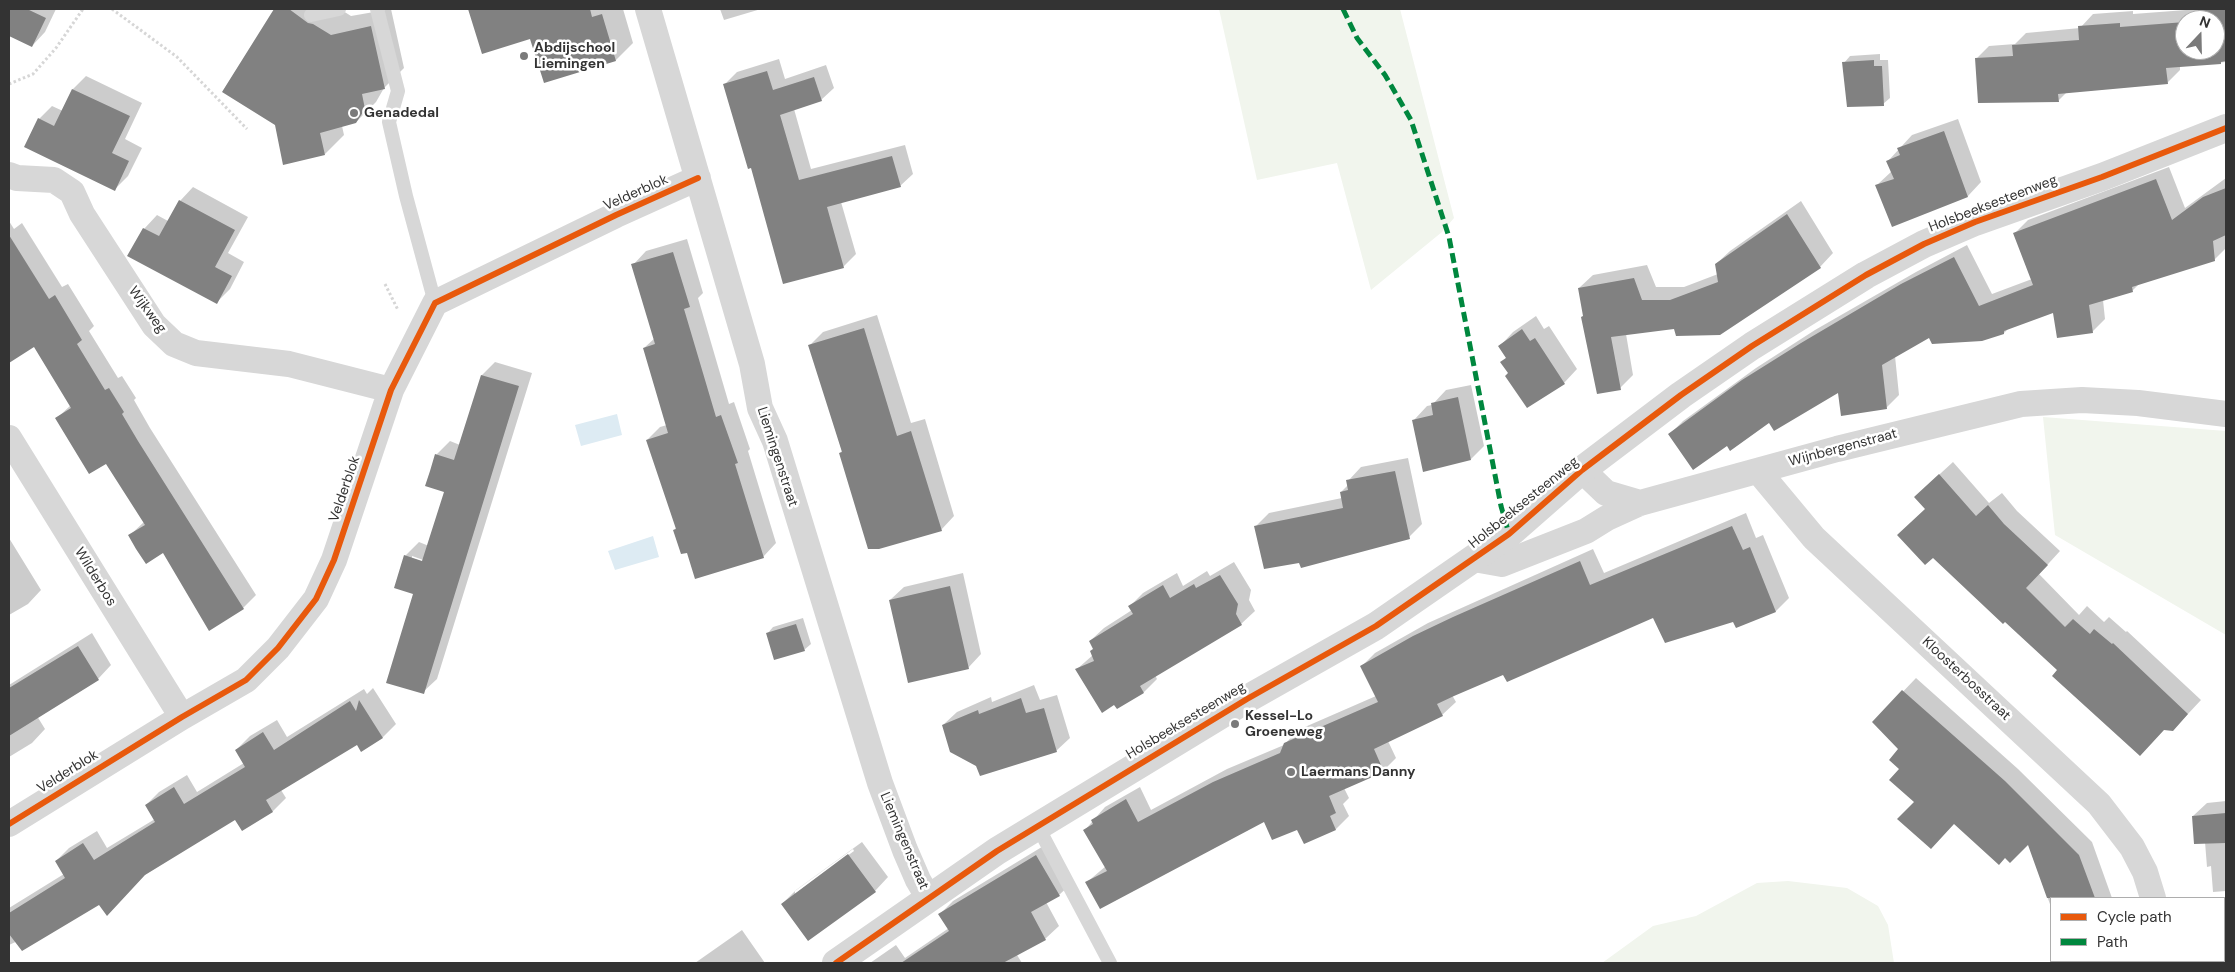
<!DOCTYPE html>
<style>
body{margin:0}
#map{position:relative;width:2235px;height:972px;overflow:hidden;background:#fff;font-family:"DM Sans",sans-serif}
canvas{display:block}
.frame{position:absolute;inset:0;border:10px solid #333;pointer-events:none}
.legend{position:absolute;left:2050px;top:897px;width:175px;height:65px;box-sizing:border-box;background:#fff;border:1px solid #adadad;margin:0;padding:6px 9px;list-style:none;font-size:15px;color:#333}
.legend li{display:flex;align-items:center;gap:10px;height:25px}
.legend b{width:25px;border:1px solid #adadad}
.north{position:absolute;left:2175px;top:10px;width:50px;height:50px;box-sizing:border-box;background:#fff;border:1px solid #adadad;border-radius:50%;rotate:21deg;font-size:14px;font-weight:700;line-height:20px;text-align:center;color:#333}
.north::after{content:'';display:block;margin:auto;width:18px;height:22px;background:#7a7a7a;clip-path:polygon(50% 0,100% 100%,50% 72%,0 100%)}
</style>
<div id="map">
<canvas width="2235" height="972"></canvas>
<div class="frame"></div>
<ul class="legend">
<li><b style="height:6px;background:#e8590c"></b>Cycle path</li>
<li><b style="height:6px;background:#00873e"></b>Path</li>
</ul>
<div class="north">N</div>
</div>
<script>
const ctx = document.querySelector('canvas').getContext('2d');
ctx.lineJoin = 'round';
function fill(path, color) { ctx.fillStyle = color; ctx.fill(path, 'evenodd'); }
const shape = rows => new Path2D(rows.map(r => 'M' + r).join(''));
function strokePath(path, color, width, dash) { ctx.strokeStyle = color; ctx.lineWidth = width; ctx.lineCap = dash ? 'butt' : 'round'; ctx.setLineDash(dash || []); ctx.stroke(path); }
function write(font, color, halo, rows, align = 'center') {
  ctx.font = font + ' "DM Sans",sans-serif'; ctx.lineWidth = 5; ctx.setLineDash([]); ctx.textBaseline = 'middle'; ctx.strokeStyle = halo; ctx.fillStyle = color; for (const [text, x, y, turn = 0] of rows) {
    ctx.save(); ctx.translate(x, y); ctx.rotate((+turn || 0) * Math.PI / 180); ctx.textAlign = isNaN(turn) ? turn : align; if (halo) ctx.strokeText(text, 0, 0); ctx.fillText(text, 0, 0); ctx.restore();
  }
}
const green = shape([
 [1219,9,1400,9,1454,218,1442,232,1371,290,1337,163,1257,180],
 [2043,417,2226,431,2226,635,2055,535],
 [1788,881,1847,888,1878,906,1888,925,1894,963,1602,963,1653,926,1696,916,1757,883]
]);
const water = shape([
 [617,414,622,435,581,446,575,425],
 [653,536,659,557,615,570,608,551]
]);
const shadow = shape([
 [9,9,56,9,45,32,32,46,9,35],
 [275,9,340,9,351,16,391,9,404,68,384,88,376,102,356,122,342,126,344,135,325,154,223,91],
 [470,9,623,9,633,43,616,60,531,38,482,52],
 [720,9,761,9,724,20],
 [2199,9,2226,9,2226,62,2180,66,2180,70,2167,83,2067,92,2059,100,1976,59,1989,46,2015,44,2026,33,2080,28,2093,14,2133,11,2133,14],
 [2185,20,2215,20,2215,50,2185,50],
 [1880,54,1880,60,1888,60,1890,98,1883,104,1844,63,1850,56],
 [779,59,785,79,826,65,834,88,821,100,794,109,811,169,905,145,913,174,900,186,841,202,856,254,843,267,752,167,725,84,737,72],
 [86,76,142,103,125,139,142,148,128,176,115,189,39,119,52,106,63,111,73,89],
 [1958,119,1981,182,1968,196,1893,225,1877,185,1892,171,1888,161,1912,135],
 [2169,167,2185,208,2226,178,2226,248,2214,260,2140,283,2133,290,2103,300,2105,319,2092,332,2054,311,2009,328,2004,333,1930,336,1895,356,1899,395,1886,408,1839,391,1769,422,1727,445,1670,434,1683,421,1756,368,1815,330,1916,272,1967,245,1992,294,2032,279,2015,233,2028,220],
 [193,187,248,217,228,253,244,262,230,289,216,303,144,229,157,215,168,221,180,201],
 [1801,201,1833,253,1820,267,1626,334,1633,375,1620,388,1584,316,1579,288,1593,275,1647,265,1656,287,1684,287,1718,274,1716,264,1730,251],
 [9,221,14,229,22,223,62,287,68,284,94,326,89,331,118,378,122,376,136,398,134,400,150,428,256,595,243,608,164,551,129,536,144,522,107,462,56,419,71,405,34,345,17,356,9,342,9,320,15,315,9,305],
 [687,239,703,293,698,298,729,404,734,402,750,449,748,451,776,543,763,557,688,551,674,530,677,527,647,440,660,427,667,425,644,348,655,338,633,265,646,251],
 [877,315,911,423,925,419,954,516,941,530,840,453,842,451,810,345,823,332],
 [1536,316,1544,329,1549,326,1577,369,1564,383,1510,373,1502,362,1507,357,1500,346,1513,332],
 [495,362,532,373,437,679,423,692,415,593,405,556,419,542,429,546,446,492,436,455,450,441,460,445,482,375],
 [412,556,429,562,428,564,412,559],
 [1471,385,1484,446,1471,459,1414,420,1427,406,1432,405,1446,390],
 [1408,458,1422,524,1409,537,1300,561,1256,526,1269,513,1342,498,1341,492,1348,485,1348,481,1361,467],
 [1953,462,1989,503,2002,493,2017,511,2060,551,2039,574,2079,615,2087,606,2104,622,2109,617,2126,632,2127,631,2201,700,2173,730,2059,670,1926,509,1929,484],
 [1746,513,1756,538,1763,535,1789,598,1776,611,1736,626,1733,620,1654,616,1504,673,1452,695,1456,702,1442,715,1388,741,1396,758,1383,771,1344,788,1349,798,1343,804,1349,816,1336,829,1304,842,1298,828,1265,820,1086,883,1106,866,1085,830,1105,807,1140,787,1151,810,1227,769,1284,745,1298,730,1376,696,1362,666,1375,653,1428,623,1593,549,1604,573],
 [9,538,41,590,28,604,9,615],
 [1234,562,1251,590,1249,600,1255,611,1241,624,1155,675,1157,679,1144,692,1115,703,1077,669,1093,655,1094,649,1090,641,1104,628,1132,610,1130,606,1143,593,1177,573,1183,586,1207,571,1210,576],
 [963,573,981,654,968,668,890,600,904,587],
 [803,618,811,644,804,650,767,634,773,627],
 [92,633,111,665,98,679,37,716,45,729,32,743,9,757,9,685],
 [1916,678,2018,769,2092,842,2112,898,2051,898,2051,907,2028,843,1954,823,1915,802,1901,769,1899,749,1874,722],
 [1034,685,1040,700,1057,695,1070,738,1056,751,977,766,943,725,957,712,991,697,992,702],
 [373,688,396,724,383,737,361,750,357,744,281,790,286,798,273,811,242,830,235,818,100,903,9,945,9,908,64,874,56,861,69,848,97,831,107,848,155,819,146,805,159,792,187,775,197,792,244,763,236,750,250,736,277,720,287,737,364,689,367,694],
 [2226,801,2226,891,2213,892,2211,866,2207,867,2205,842,2193,816,2207,803],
 [862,842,888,877,875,891,782,904,796,890],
 [853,849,854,851,795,894,795,891],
 [1050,842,1073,882,1059,895,1046,902,1059,926,1045,939,1017,955,1022,963,870,963,896,945,905,958,949,928,940,914,953,901],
 [742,930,765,963,695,963],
 [2051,959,2051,961,2124,961,2123,963,2050,963]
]);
const building = shape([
 [9,9,27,9,46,18,32,47,9,36],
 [274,9,289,9,308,23,313,24,331,35,371,26,385,89,362,94,365,109,356,123,320,133,325,155,283,165,275,125,222,92],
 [468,9,590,9,592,17,602,14,616,61,544,83,530,39,482,54],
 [2198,9,2226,9,2226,61,2221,62,2221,64,2166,68,2168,84,2058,94,2059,102,1978,103,1975,58,2013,56,2012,45,2079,40,2078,26,2120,23,2120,27,2185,22,2185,50,2215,50,2215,20,2199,20],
 [1874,60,1874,66,1882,66,1884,106,1847,107,1842,62],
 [767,71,773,90,814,77,822,101,780,115,799,180,892,156,901,187,827,207,844,268,783,284,751,168,748,169,723,84],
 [72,89,130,116,112,153,129,161,115,191,24,147,38,118,54,126],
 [1944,131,1968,197,1892,227,1875,185,1894,179,1886,161,1900,155,1897,148],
 [2156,179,2172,220,2203,197,2226,188,2226,235,2213,241,2215,261,2132,287,2133,292,2089,305,2093,333,2057,338,2053,313,2004,331,2004,334,1982,341,1932,344,1929,338,1882,365,1887,409,1841,416,1838,393,1774,431,1769,423,1730,451,1727,446,1693,470,1668,434,1742,380,1801,343,1901,284,1954,257,1979,306,2033,285,2013,233],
 [179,200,235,230,215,267,232,276,217,304,127,256,143,228,159,236],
 [1787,214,1821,268,1720,335,1676,336,1674,329,1611,337,1621,390,1597,394,1581,317,1583,316,1578,288,1634,278,1642,300,1670,300,1718,282,1715,264],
 [9,235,49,299,55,295,82,340,77,344,105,390,109,388,124,412,122,414,138,441,244,609,209,631,163,553,146,564,136,549,128,535,145,525,106,464,89,474,55,418,71,408,34,347,9,363],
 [673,252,690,307,684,309,716,417,721,415,738,463,735,464,764,558,695,579,687,553,681,554,673,530,676,529,646,440,668,433,643,348,655,344,631,264],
 [864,328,897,436,911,431,942,531,879,549,868,549,839,453,842,452,808,345],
 [1522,329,1530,341,1535,338,1565,384,1527,408,1505,376,1508,373,1500,362,1506,358,1498,346],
 [481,375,519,386,424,694,386,683,413,594,394,588,404,555,422,561,444,492,425,486,430,471,435,454,454,460],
 [1458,397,1471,460,1423,472,1412,420,1433,415,1431,403],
 [1395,471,1410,539,1301,568,1299,563,1264,569,1254,526,1343,508,1340,492,1348,490,1346,480],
 [1939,474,1976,516,1988,505,2004,524,2048,565,2026,588,2065,627,2073,619,2090,634,2094,629,2112,644,2113,643,2188,714,2173,731,2164,730,2140,756,2052,676,2057,670,2005,622,2003,624,1933,558,1925,565,1897,535,1925,509,1914,497],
 [1732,526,1743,550,1750,547,1776,612,1736,628,1733,622,1665,643,1653,618,1507,682,1503,675,1454,696,1437,704,1443,716,1374,749,1384,772,1329,796,1336,813,1330,816,1336,830,1304,844,1297,830,1272,840,1264,822,1100,909,1085,882,1107,871,1083,830,1093,824,1091,820,1126,799,1138,822,1213,782,1280,753,1284,743,1378,702,1360,666,1413,636,1453,617,1580,561,1590,585],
 [1220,575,1238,604,1236,614,1242,625,1140,686,1144,693,1117,709,1114,705,1102,713,1075,669,1094,661,1090,651,1093,649,1089,641,1133,614,1128,606,1163,585,1170,598,1194,584,1196,588],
 [950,586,969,669,908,683,889,600],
 [796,624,805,651,774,660,766,633],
 [78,646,99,680,9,736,9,688],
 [1902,690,2005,781,2079,855,2095,898,2047,898,2028,845,2010,863,2005,858,1999,865,1954,824,1931,849,1897,819,1914,802,1889,780,1899,769,1889,760,1898,749,1872,722],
 [1021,698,1026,713,1044,708,1057,752,980,776,976,766,950,752,942,725,978,710,979,714],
 [359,700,383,738,361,752,357,745,266,800,273,812,242,831,235,820,145,875,107,916,99,905,22,951,9,934,9,913,65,878,55,861,83,843,94,860,155,822,145,805,174,787,184,804,245,767,235,750,263,732,274,750,350,701,356,711],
 [2226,813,2226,843,2194,844,2192,816],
 [848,854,876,892,808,941,781,904],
 [1036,855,1060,896,1031,912,1046,940,1003,963,901,963,949,931,938,914]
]);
const path = shape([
 [112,9,177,57,247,129],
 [9,84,33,74,56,48,83,9],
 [385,284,398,310]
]);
const service = shape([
 [377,9,398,91,389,122,406,196,435,303],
 [311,15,339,9],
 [1038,827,1110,963]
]);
const minor = shape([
 [648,9,752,364,760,408,775,441,880,783,905,850,918,880,928,897],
 [9,175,17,178,54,180,72,192,82,214,154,325,174,344,196,353,289,364,391,390],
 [9,438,182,717],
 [1582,470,1606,493,1640,503],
 [1759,472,1814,538,2099,804,2132,847,2145,872,2153,898],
 [1474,559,1502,564,1586,531,1607,518,1640,503,1837,449,2021,404,2082,400,2138,403,2226,414],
 [9,824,182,717,246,680,278,648,316,599,334,560,391,390,435,303,616,215,698,178],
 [2157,961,2158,963]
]);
const tertiary = shape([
 [836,963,997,851,1247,699,1376,626,1509,534,1582,470,1681,395,1752,346,1866,275,1924,244,1975,222,2102,177,2226,128]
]);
const quiet = shape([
 [1343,9,1357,38,1385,75,1411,120,1449,237,1501,506,1509,534]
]);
const cycleway = shape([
 [9,824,182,717,246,680,278,648,316,599,334,560,391,390,435,303,616,215,698,178],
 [836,963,997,851,1247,699,1376,626,1509,534,1582,470,1681,395,1752,346,1866,275,1924,244,1975,222,2102,177,2226,128]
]);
const markers = [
 [524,56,5,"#7a7a7a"],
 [354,113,5,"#7a7a7a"],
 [1235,724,5,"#7a7a7a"],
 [1291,772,5,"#7a7a7a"]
];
const poiNames = [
 ["Abdijschool",534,48],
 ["Liemingen",534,64],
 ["Genadedal",364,113],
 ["Kessel-Lo",1245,716],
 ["Groeneweg",1245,732],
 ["Laermans Danny",1301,772]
];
const streetNames = [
 ["Velderblok",636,193,-24],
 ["Holsbeeksesteenweg",1993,204,-21],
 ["Wijkweg",147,310,54],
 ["Wijnbergenstraat",1843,448,-15],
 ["Liemingenstraat",777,457,72],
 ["Velderblok",345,489,-71],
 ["Holsbeeksesteenweg",1524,503,-39],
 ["Wilderbos",95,577,58],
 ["Kloosterbosstraat",1966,679,43],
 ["Holsbeeksesteenweg",1186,721,-31],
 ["Velderblok",68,772,-32],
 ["Liemingenstraat",904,841,67]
];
fill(green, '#f1f5ed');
fill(water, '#ddebf3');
fill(shadow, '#0003');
fill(building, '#818181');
strokePath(path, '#d6d6d6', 3, [2.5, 2.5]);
strokePath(service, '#d7d7d7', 14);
strokePath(minor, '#d7d7d7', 26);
strokePath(tertiary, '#d7d7d7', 28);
strokePath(quiet, '#00873e', 5, [10, 5]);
strokePath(cycleway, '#e8590c', 6);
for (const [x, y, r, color] of markers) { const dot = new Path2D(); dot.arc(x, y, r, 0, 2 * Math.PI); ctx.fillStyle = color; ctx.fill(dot); strokePath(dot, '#fff', 2); }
write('bold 14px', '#333', '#fff', poiNames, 'left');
write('14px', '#333', '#fff', streetNames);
</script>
